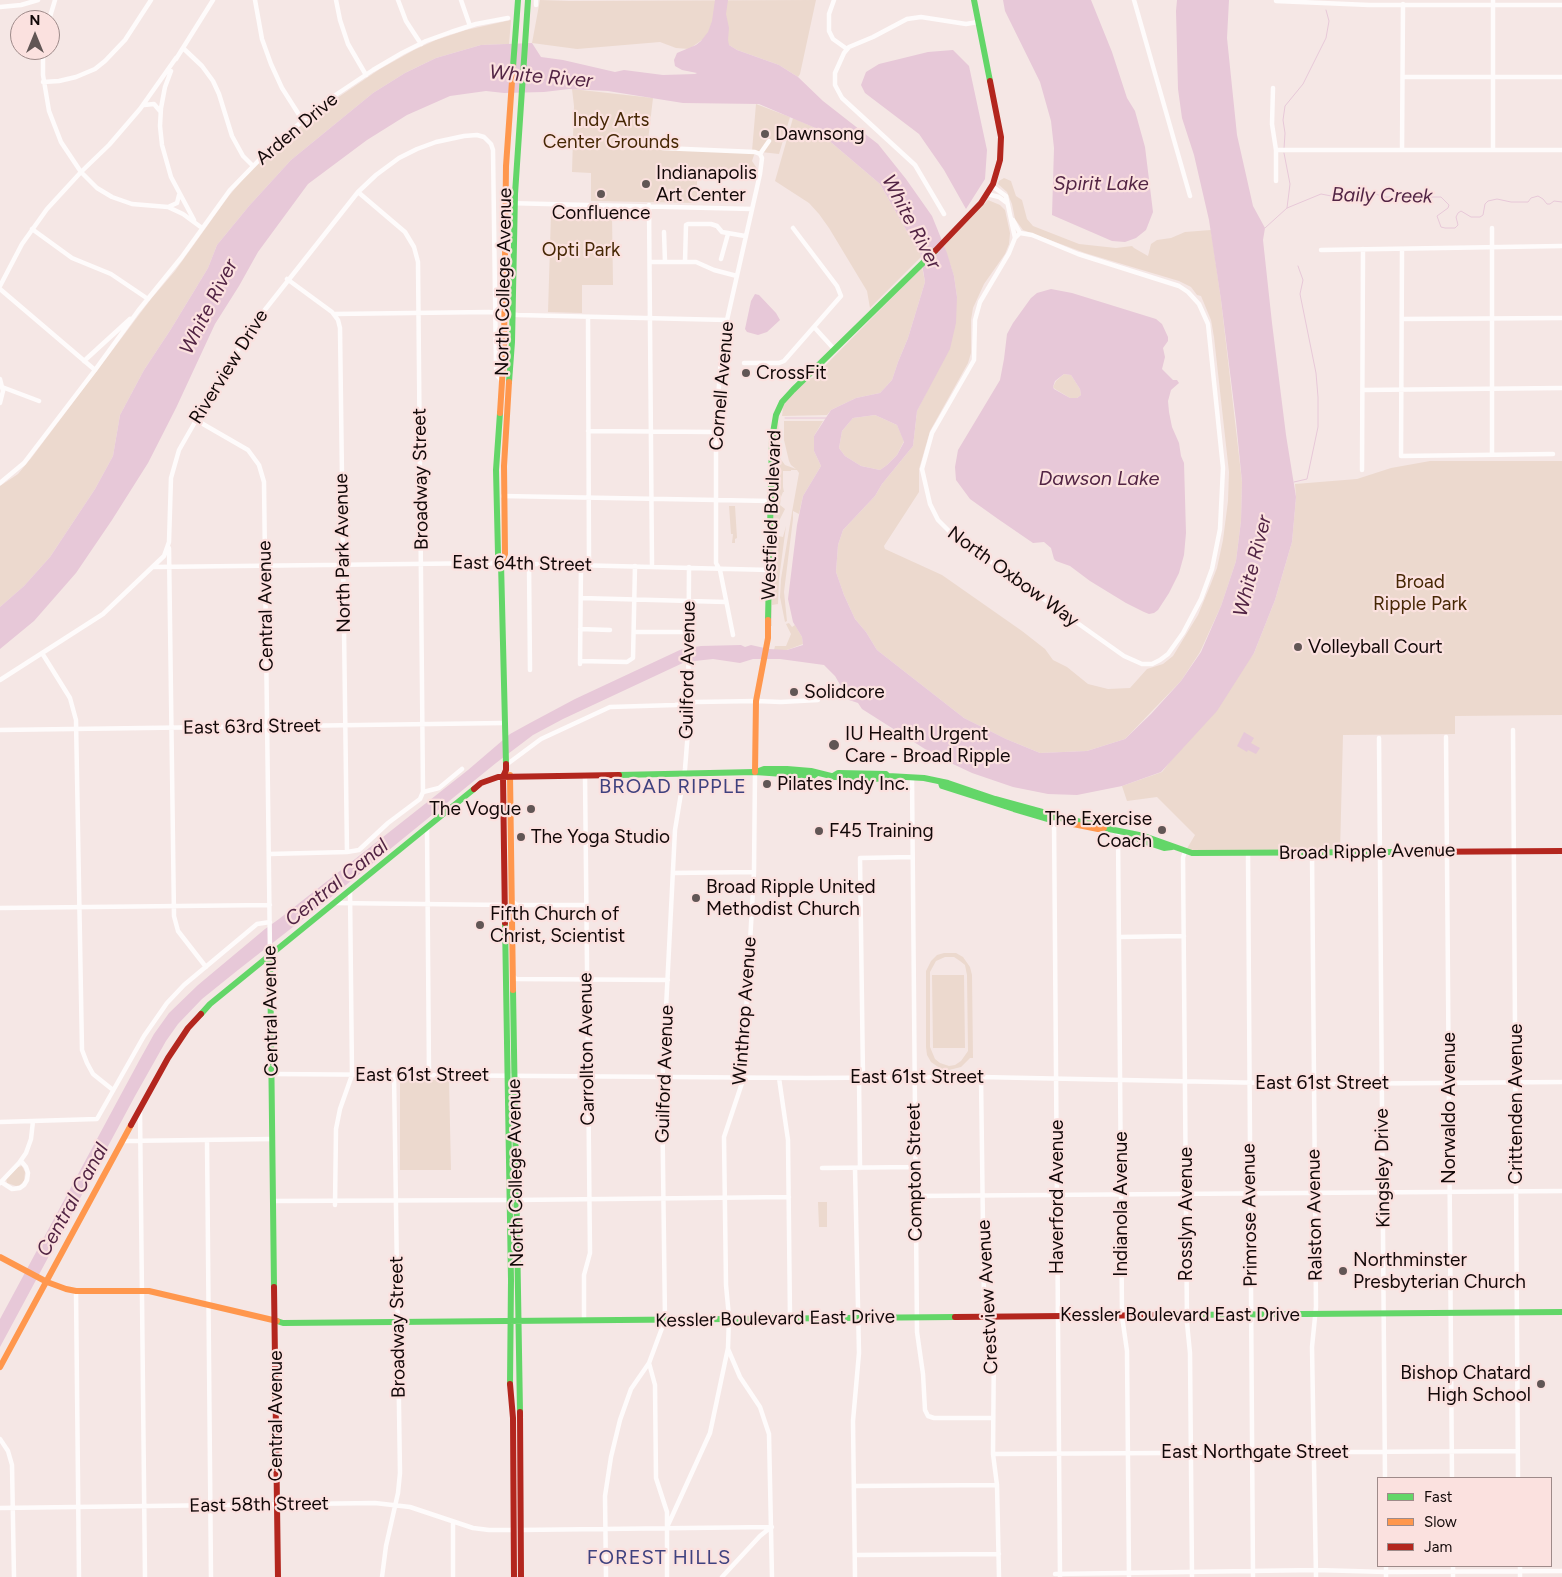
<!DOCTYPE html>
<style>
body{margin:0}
#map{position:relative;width:1562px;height:1577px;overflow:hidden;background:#f5e7e5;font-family:Figtree,sans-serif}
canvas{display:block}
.legend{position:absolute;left:1377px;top:1477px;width:175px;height:90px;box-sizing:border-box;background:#fbe1df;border:1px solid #9e8a89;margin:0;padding:6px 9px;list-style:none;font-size:15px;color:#120808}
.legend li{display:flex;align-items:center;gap:10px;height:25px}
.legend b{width:25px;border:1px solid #9e8a89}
.north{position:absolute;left:10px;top:10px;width:50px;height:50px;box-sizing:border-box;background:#fbe1df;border:1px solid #9e8a89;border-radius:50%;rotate:0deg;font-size:14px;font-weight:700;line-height:20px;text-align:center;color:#120808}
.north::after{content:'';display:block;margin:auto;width:18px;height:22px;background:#615655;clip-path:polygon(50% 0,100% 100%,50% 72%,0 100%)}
</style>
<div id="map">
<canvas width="1562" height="1577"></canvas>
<ul class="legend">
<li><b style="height:6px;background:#63d668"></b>Fast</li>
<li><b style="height:6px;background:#ff974d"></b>Slow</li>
<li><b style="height:6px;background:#b3261e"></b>Jam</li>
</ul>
<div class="north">N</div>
</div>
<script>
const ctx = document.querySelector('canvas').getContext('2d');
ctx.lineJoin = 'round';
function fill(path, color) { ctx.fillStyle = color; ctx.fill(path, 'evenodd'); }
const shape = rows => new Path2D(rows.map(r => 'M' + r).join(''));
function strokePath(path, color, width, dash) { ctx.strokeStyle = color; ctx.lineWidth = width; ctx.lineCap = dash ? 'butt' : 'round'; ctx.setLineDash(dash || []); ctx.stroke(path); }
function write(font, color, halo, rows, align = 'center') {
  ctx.font = font + ' Figtree,sans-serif'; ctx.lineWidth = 4.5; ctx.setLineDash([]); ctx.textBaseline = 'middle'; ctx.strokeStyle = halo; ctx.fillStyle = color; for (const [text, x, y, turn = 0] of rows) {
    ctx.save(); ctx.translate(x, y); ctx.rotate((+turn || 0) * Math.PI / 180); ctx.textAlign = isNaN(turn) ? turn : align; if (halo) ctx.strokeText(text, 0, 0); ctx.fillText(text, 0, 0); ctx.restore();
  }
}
const green = shape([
 [540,0,569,1,816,0,800,74,798,77,779,65,737,50,729,45,702,40,689,49,676,48,660,42,577,49,532,43],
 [511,20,509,44,481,45,436,58,405,73,373,93,291,160,249,206,217,245,208,268,171,329,144,370,120,415,113,456,95,489,50,557,24,586,0,607,0,486,18,474,32,457,151,299,175,271,228,197,248,173,272,150,315,113,380,69,414,50,436,40,466,30],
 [572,89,653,98,647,149,662,148,755,152,752,161,760,173,697,172,697,203,591,201,591,173,572,172,574,106],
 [756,104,790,117,779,154,752,151],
 [793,118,813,127,880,184,913,242,920,252,921,257,870,308,867,291,829,228,819,214,809,203,775,181],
 [1004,178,1011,181,1016,196,1022,200,1027,219,1033,226,1079,244,1116,248,1132,246,1134,248,1148,256,1151,244,1157,240,1171,238,1185,232,1211,230,1221,300,1242,482,1241,521,1236,561,1221,606,1200,652,1181,681,1125,739,1087,751,1040,753,1006,739,964,718,877,650,866,632,855,619,844,595,836,572,838,545,843,530,875,496,882,484,913,446,917,411,928,389,957,297,954,276,944,246,988,200,1000,205,1005,210,1010,233,1009,244,1005,254,984,284,973,308,971,320,971,353,968,363,930,431,919,469,919,492,884,546,885,549,942,575,1022,631,1045,649,1053,660,1067,667,1088,684,1108,689,1130,688,1147,669,1163,664,1173,656,1198,615,1210,586,1217,568,1223,540,1228,501,1229,472,1214,337,1211,320,1201,296,1197,295,1191,287,1179,281,1085,253,1023,230,1015,219,1012,204,1007,192,998,184,999,181],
 [551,214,612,214,613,285,582,285,582,313,548,312],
 [922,267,925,282,908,338,898,362,892,380,880,393,856,398,831,410,827,415,782,416,783,408,778,418,780,458,785,465,796,469,791,465,789,461,784,440,784,421,823,421,814,436,814,451,821,466,803,496,799,514,793,511,793,519,784,592,787,621,785,622,780,597,781,579,792,512,799,473,797,470,791,470,791,471,783,471,783,487,784,492,783,492,781,497,780,505,785,509,779,521,773,522,773,481,776,425,780,410,788,399,808,379,813,378],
 [1064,374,1071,375,1080,389,1081,395,1077,398,1070,398,1055,389,1053,387,1056,381],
 [875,415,897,425,904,441,897,455,887,465,880,470,861,466,845,456,839,448,842,431,853,418],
 [1430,461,1562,461,1562,715,1455,716,1455,734,1343,735,1340,852,1185,852,1195,835,1157,797,1127,801,1122,786,1162,772,1254,653,1275,600,1292,542,1296,497,1295,484,1357,479,1391,468],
 [729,506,735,506,737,538,735,539,735,543,732,543,733,534,731,534],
 [786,526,779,579,778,604,772,605,772,626,771,626,773,535,783,537],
 [789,623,792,627,795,625,802,637,803,644,787,650,774,650,775,646,786,646,791,634,786,624],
 [944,953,956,953,963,957,970,967,972,975,973,1058,970,1058,961,1067,949,1070,941,1069,931,1062,927,1055,926,1047,926,971,931,961,937,955],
 [945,957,954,957,960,961,965,965,967,975,968,1051,961,1061,955,1065,949,1066,940,1063,935,1059,930,1047,930,972,936,961],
 [932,975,964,975,965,1048,933,1048],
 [400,1079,449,1080,451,1170,400,1170],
 [22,1166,25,1172,24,1181,20,1185,16,1186,7,1183,6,1179,18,1167],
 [818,1202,827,1202,827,1227,819,1227]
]);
const water = shape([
 [715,0,728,0,726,14,729,28,728,40,729,45,737,50,779,65,798,77,823,101,878,144,906,179,932,216,947,253,954,276,957,297,956,323,950,349,917,411,913,446,882,484,875,496,843,530,838,545,836,572,844,595,855,619,866,632,877,650,964,718,1006,739,1040,753,1087,751,1125,739,1151,714,1181,681,1201,652,1221,606,1236,561,1241,521,1242,482,1236,421,1221,300,1209,220,1194,155,1182,118,1178,89,1176,11,1177,0,1229,0,1227,38,1237,135,1253,206,1265,228,1263,240,1272,323,1286,435,1296,497,1292,542,1275,600,1254,653,1217,711,1161,772,1122,786,1077,795,1048,794,1013,787,972,773,936,756,862,709,858,703,849,700,835,676,824,665,780,659,753,659,740,663,713,659,685,662,563,719,533,735,496,763,330,898,238,970,202,999,178,1024,166,1041,135,1096,0,1347,0,1319,139,1061,154,1034,169,1013,198,985,265,929,279,919,468,770,510,734,530,723,575,699,682,649,701,646,741,645,745,647,751,645,769,649,787,650,803,645,802,637,793,622,788,599,797,525,803,496,821,466,814,451,814,436,831,410,856,398,880,393,892,380,898,362,908,338,925,282,920,252,913,242,880,184,813,127,759,104,683,103,608,91,569,89,544,92,504,93,486,91,450,96,407,115,367,140,308,184,258,252,239,286,215,324,176,408,148,463,112,520,76,573,34,621,0,649,0,607,24,586,50,557,95,489,113,456,120,415,144,370,171,329,208,268,217,245,249,206,291,160,373,93,405,73,436,58,481,45,532,43,541,57,563,60,615,72,624,70,663,75,695,74,697,73,682,70,675,66,674,60,677,53,696,45,701,41,708,32,712,21],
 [875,415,897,425,904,442,897,455,887,465,880,470,861,466,845,456,839,448,842,431,853,418],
 [1003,0,1091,0,1112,52,1127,98,1135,111,1145,147,1153,212,1146,230,1136,238,1125,242,1112,241,1052,215,1054,148,1051,121,1040,82,1005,11],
 [953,50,969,66,987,150,985,179,966,209,944,170,919,134,865,93,861,85,866,72,879,64,928,52],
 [1051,289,1072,293,1156,319,1162,324,1168,337,1168,341,1163,348,1165,357,1162,369,1173,380,1177,380,1179,383,1171,390,1168,401,1169,412,1172,427,1179,443,1181,456,1184,463,1186,533,1184,555,1179,573,1169,593,1158,610,1154,613,1149,614,1144,612,1126,603,1090,581,1070,566,1056,561,1054,559,1051,548,1044,542,1033,543,998,519,970,499,956,480,955,467,958,450,1000,380,1004,359,1007,334,1013,323,1031,298,1037,293],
 [1064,374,1071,375,1080,389,1081,395,1077,398,1070,398,1054,389,1053,387,1055,381],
 [755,294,759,295,776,313,780,320,767,332,758,335,747,332,745,329,751,301],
 [1244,732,1254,738,1251,743,1260,748,1256,754,1248,750,1247,752,1237,746]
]);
const stream = shape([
 [1284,149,1285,133,1283,120,1285,106,1303,84,1326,38,1329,21,1326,10],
 [1284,153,1290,184,1287,208],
 [1265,228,1287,208,1321,194,1347,199,1368,197,1373,193,1384,197,1441,197,1449,205,1448,208,1437,216,1441,227,1445,228,1455,228,1458,225,1456,217,1458,213,1461,211,1471,217,1480,217,1483,215,1485,204,1488,201,1497,199,1511,202,1528,202,1531,198,1538,196,1543,199,1547,204,1550,204,1554,201,1562,202],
 [785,418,826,418],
 [1294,482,1307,479,1318,427,1318,397,1316,373,1300,294,1303,280,1298,266]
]);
const street = shape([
 [255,0,262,39,271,64,282,88,303,121],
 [336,0,340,20,348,44,366,75],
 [398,0,406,21,421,44],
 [461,0,470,26],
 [834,0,829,14,829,31,833,39,847,49],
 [1134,0,1190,196],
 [1276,1,1369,5,1562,5],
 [536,5,536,0],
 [0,7,21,5,38,0],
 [49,20,55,0],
 [183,48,202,66,213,81,219,94,232,136,243,156,253,166],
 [43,50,43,75,49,111,61,142,81,172,97,188,112,197,132,204,168,207,183,214,202,228],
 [176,59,213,0],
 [171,71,165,87,161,108,160,126,162,145,171,177,194,220],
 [1403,77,1562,77],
 [43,82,59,81,76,77,95,69,105,61,125,40,151,0],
 [1273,88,1272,124,1276,150,1276,181],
 [144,105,154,104,160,111],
 [662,148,755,152,760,154],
 [1276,150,1562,150],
 [1402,150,1403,4],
 [1493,150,1493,0],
 [992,186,1006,196,1015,238],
 [358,192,405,232,414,247,418,262,423,792],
 [987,194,999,197,1007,203],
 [506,203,752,209],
 [649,205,652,566],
 [168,207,177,203,179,195],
 [944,214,915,165,842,98,835,85,835,73,844,53,849,47,873,37,907,19,921,17,966,24,978,22],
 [1013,220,1020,233],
 [32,229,72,258,111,274,148,299],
 [664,232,665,262],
 [1020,233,1032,235,1078,254,1179,286,1188,292,1199,304,1208,324,1223,468,1220,529,1212,569,1201,599,1183,633,1168,654,1160,660,1152,664,1142,664,1124,656,953,535,938,520,930,504,922,469,932,433,974,360,975,320,980,302,1009,253,1015,238,1020,233],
 [1402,249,1401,456,1553,454],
 [1321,250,1562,246],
 [721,259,728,234],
 [650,262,696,262,714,270,737,276],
 [685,262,686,225,688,224,711,224,717,226,722,232,745,236],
 [287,279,332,312,338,320,340,328,347,852],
 [0,286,22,244,47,209,81,172,109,145,140,109,176,58],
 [0,289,95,370],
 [334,314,489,312,518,315,727,320],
 [588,317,589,565],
 [1402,319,1562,318],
 [814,327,834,349],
 [84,361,130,319],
 [744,363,779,363,784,361,841,296,837,286,793,228],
 [0,379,3,391,0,403],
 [2,387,39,401],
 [1363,390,1562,388],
 [196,420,248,450,259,465,264,482,270,954],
 [588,431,715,432],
 [1492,455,1492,228],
 [1362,470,1363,249],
 [0,483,24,463,95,370,138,311,181,258,230,190,265,154,289,132,334,96,373,70,402,53,426,41,451,32,476,24,508,18],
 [503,496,770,501],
 [169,548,174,916,178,931,206,967],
 [529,563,530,670],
 [154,567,494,563,770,570],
 [581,598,726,602],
 [580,629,610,630],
 [634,632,689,632],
 [733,635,720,570,716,563,716,425,721,359,727,320,760,174,762,158,760,154,769,141],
 [42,653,70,698,76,720,82,1050,87,1063,93,1074,113,1090],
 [580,661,627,662,633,658,635,566],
 [580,664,581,565],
 [0,680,103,614,164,556,169,542,171,478,179,450,226,368,264,311,358,192,376,175,399,158,417,149,436,142,464,136,477,135,484,137,491,144,493,150,496,367,497,375,502,381],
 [0,730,504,723],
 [1513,730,1518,1478],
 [1446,737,1452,1478],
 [1379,738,1385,1478],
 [506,765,541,739,610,707,675,705,696,702,756,701,781,702,818,700],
 [912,777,917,1332,923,1374,925,1410,928,1416,934,1418,992,1418],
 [1054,817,1060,1577],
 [427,827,429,1075],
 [1118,831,1122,1316,1127,1351,1129,1577],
 [1185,850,1183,858,1187,1323,1190,1353,1192,1577],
 [1248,853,1253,1577],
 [1312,853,1316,1307,1312,1347,1316,1577],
 [269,854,347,852,359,850,388,823,420,799,423,792,439,788,462,769],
 [673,873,754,872],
 [512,901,517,905,586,905],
 [334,903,506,905],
 [0,908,270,905],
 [1120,937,1184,936],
 [513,976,516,979,668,980],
 [272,1074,807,1078,981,1077,1314,1084,1562,1082],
 [859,1077,860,1168],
 [863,1077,860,858,912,857],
 [981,1077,984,1303,993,1328,994,1340,993,1454,997,1485,999,1577],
 [779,1078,788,1140,790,1318],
 [140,1111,145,1577],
 [0,1122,97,1119,144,1036,167,1003,184,985,257,924,270,922],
 [207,1140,211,1577],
 [123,1141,273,1139],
 [822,1168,915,1167],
 [855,1168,859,1353,853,1421,855,1577],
 [1,1182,12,1189,20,1188,24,1185,27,1180,28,1173,26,1167,21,1161],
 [0,1183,19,1163,26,1153,31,1139,33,1121],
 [915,1196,1562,1191],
 [516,1200,789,1197],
 [274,1201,509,1200],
 [335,1205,336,1129,340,1109,352,1075,350,890],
 [76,1291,79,1577],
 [584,1321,584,1275,590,1253,585,775],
 [728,1349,740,1377,760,1407,769,1434,772,1577],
 [0,1439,8,1451,12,1465,14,1577],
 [993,1454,1517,1451],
 [855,1486,997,1485],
 [0,1508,375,1503,410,1507,473,1528,489,1530,514,1530],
 [453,1522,453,1577],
 [668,1525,710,1433,728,1348,729,1317,726,1285,724,1137,742,1083,754,872,755,772],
 [520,1530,772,1527],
 [855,1555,999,1554],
 [1386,1566,1386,1577],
 [1453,1566,1453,1577],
 [1520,1566,1520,1577],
 [1055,1574,1316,1570,1386,1572,1562,1571],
 [382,1577,386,1546,398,1493,400,1473,394,1075],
 [606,1577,605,1496,611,1457,620,1420,631,1389,649,1363],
 [667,1577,667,1512,656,1478,655,1385,649,1363,665,1320,662,1088,675,830,685,769,688,731,689,567],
 [722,1577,760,1536,770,1528]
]);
const fast = shape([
 [974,0,990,81],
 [513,67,518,0],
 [509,382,512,342,515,194,528,0],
 [500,413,496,470,498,554,501,563,506,764],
 [768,620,772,439,776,415,782,402,793,390,935,251],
 [756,772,764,769,787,769,811,771,835,777,886,779,888,776],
 [619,775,755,772,813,776,817,773],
 [833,776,838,773,886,774,888,776,924,778,948,783,995,799,1046,813,1054,817,1099,825,1104,828,1144,836,1192,853,1398,852],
 [941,783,942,786,1014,809,1048,819,1054,817],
 [1135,836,1140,840,1164,848,1172,847],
 [505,923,511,1280,510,1384],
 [270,954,274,1287],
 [513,990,520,1412],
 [201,1014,210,1004,474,789],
 [1174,1315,1562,1312],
 [277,1321,283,1323,955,1317]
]);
const slow = shape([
 [500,413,504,350,506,166,513,67],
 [501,563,505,554,504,466,509,382],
 [755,772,756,701,768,638,768,620],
 [510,775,513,990],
 [1067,820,1073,824,1098,829,1104,828],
 [0,1257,47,1282,66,1289,76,1291,149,1291,277,1321],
 [0,1367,131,1125]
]);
const jam = shape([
 [935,251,981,203,993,184,1000,160,1001,137,990,81],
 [474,789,481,783,498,777,619,775],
 [1398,852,1562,851],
 [505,923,503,777,506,770,506,764],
 [131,1125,168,1058,188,1028,201,1014],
 [274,1287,278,1577],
 [955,1317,1174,1315],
 [510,1384,513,1418,514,1577],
 [520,1412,521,1577]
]);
const markers = [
 [765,134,5,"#615655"],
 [646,184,5,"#615655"],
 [601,194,5,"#615655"],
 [746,373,5,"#615655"],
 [1298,647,5,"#615655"],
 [794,692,5,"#615655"],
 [834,745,6,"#615655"],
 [767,784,5,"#615655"],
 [531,809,5,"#615655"],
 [1162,830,5,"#615655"],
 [819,831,5,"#615655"],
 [521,837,5,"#615655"],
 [696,898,5,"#615655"],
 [480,925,5,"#615655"],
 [1343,1271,5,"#615655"],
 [1541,1384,5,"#615655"]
];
const parkNames = [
 ["Indy Arts",611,120],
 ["Center Grounds",611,142],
 ["Opti Park",581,250],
 ["Broad",1420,582],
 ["Ripple Park",1420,604]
];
const streetNames = [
 ["Arden Drive",297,129,-40],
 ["North College Avenue",504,282,-89],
 ["Riverview Drive",229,367,-58],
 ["Cornell Avenue",722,386,-85],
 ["Broadway Street",421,479,-91],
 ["Westfield Boulevard",772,515,-88],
 ["North Park Avenue",343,553,-91],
 ["East 64th Street",522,564,1],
 ["North Oxbow Way",1013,577,36],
 ["Central Avenue",266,606,-91],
 ["Guilford Avenue",688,670,-89],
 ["East 63rd Street",252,727,-1],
 ["Broad Ripple Avenue",1367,852,-1],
 ["Central Avenue",271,1011,-91],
 ["Winthrop Avenue",745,1011,-86],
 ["Carrollton Avenue",587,1049,-91],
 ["Guilford Avenue",665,1074,-88],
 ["East 61st Street",422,1075],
 ["East 61st Street",917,1077],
 ["East 61st Street",1322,1083],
 ["Crittenden Avenue",1516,1104,-90],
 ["Norwaldo Avenue",1449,1108,-90],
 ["Kingsley Drive",1383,1168,-91],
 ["Compton Street",915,1172,-91],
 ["North College Avenue",516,1173,-91],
 ["Haverford Avenue",1057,1197,-90],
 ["Indianola Avenue",1121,1204,-90],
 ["Rosslyn Avenue",1186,1214,-90],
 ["Primrose Avenue",1250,1215,-91],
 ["Ralston Avenue",1315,1215,-91],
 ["Crestview Avenue",988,1297,-93],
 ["Kessler Boulevard East Drive",1180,1315],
 ["Kessler Boulevard East Drive",775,1319,-1],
 ["Broadway Street",398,1327,-91],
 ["Central Avenue",276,1416,-90],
 ["East Northgate Street",1255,1452],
 ["East 58th Street",259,1505,-1]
];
const poiNames = [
 ["Dawnsong",775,134],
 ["Indianapolis",656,173],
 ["Art Center",656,195],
 ["Confluence",601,213,"center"],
 ["CrossFit",756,373],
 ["Volleyball Court",1308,647],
 ["Solidcore",804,692],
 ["IU Health Urgent",845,734],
 ["Care - Broad Ripple",845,756],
 ["Pilates Indy Inc.",777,784],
 ["The Vogue",521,809,"right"],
 ["The Exercise",1152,819,"right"],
 ["Coach",1152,841,"right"],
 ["F45 Training",829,831],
 ["The Yoga Studio",531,837],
 ["Broad Ripple United",706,887],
 ["Methodist Church",706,909],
 ["Fifth Church of",490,914],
 ["Christ, Scientist",490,936],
 ["Northminster",1353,1260],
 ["Presbyterian Church",1353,1282],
 ["Bishop Chatard",1531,1373,"right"],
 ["High School",1531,1395,"right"]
];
const waterNames = [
 ["White River",541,77,5],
 ["Spirit Lake",1101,184],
 ["Baily Creek",1382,196,1],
 ["White River",911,222,62],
 ["White River",209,307,-63],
 ["Dawson Lake",1099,479],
 ["White River",1253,566,-76],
 ["Central Canal",337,883,-39],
 ["Central Canal",73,1200,-61]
];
const neighbourhoodNames = [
 ["BROAD RIPPLE",673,787],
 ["FOREST HILLS",659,1558]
];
fill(green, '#ecd9ce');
fill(water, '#e7c8d8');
strokePath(stream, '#e7c8d8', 1);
strokePath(street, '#fefbfb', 4.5);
strokePath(fast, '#63d668', 6);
strokePath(slow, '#ff974d', 6);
strokePath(jam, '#b3261e', 6);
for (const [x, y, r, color] of markers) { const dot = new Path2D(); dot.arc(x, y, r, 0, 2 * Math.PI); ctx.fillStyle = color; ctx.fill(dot); strokePath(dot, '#fbe1df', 2); }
write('19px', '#462704', '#fbe1df', parkNames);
write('19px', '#120808', '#fbe1df', streetNames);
write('19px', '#120808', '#fbe1df', poiNames, 'left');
write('italic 20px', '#522444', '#fbe1df', waterNames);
ctx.letterSpacing = '1px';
write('20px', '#3f427f', '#fbe1df', neighbourhoodNames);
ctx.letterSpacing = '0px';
</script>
